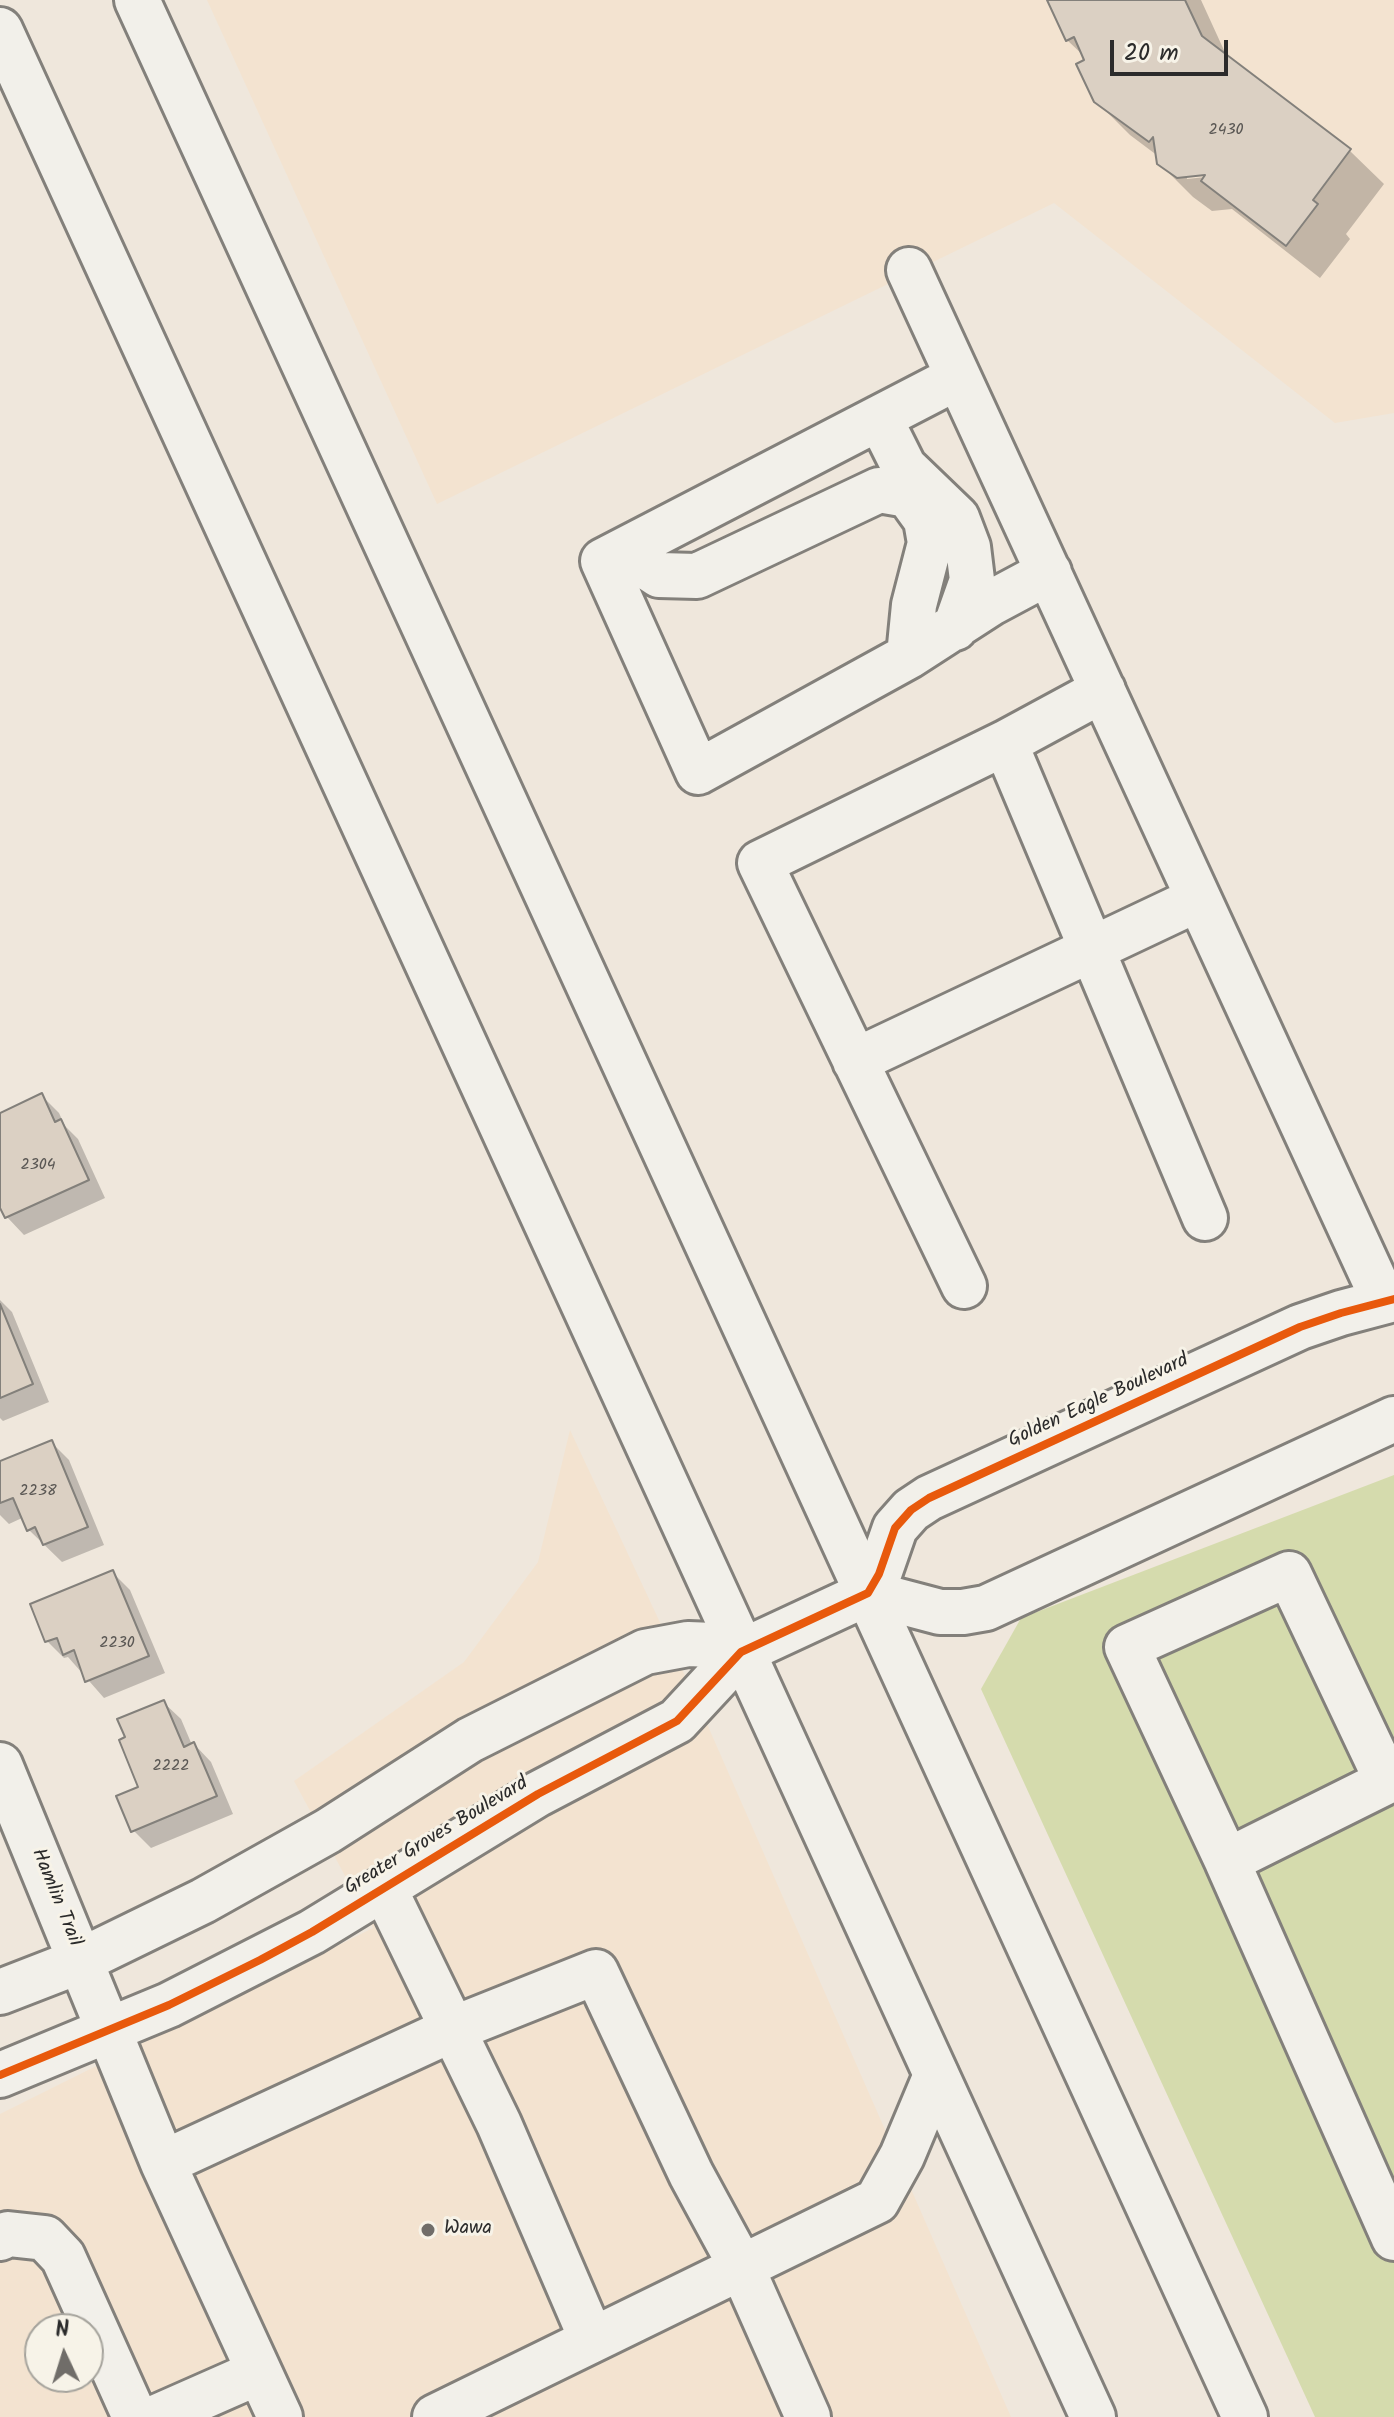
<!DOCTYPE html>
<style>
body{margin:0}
#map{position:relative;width:1394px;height:2417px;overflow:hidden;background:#efe7dc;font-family:Kalam,sans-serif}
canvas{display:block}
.north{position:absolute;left:24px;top:2313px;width:80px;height:80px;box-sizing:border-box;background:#f7f3e8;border:2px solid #a5a39c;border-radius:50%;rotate:356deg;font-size:22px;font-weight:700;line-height:32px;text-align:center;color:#2b2b2b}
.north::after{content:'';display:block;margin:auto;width:28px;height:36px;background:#706d69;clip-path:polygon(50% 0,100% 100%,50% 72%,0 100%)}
.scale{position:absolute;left:1110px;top:40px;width:118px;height:36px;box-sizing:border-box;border:4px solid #2b2b2b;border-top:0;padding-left:10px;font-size:24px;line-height:28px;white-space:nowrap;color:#2b2b2b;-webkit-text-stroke:6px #f7f3e8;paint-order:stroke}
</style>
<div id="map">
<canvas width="1394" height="2417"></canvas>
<div class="north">N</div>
<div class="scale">20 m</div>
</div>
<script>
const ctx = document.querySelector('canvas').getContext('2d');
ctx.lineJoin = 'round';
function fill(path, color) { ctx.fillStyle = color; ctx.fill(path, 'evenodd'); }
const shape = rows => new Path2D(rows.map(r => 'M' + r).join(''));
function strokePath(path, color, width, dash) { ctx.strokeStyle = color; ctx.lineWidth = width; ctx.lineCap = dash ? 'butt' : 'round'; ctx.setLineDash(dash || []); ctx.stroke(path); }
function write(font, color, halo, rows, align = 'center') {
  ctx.font = font + ' Kalam,sans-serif'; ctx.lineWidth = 6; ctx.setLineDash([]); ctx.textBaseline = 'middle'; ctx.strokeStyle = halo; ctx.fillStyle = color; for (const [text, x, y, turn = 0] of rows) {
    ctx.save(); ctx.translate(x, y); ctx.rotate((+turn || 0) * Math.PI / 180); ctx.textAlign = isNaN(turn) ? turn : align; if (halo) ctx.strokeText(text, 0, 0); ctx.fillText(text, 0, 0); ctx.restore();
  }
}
const built = shape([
 [207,0,1394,0,1394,413,1335,423,1054,203,437,504],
 [570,1430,700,1708,1011,2417,0,2417,0,2114,373,1928,294,1781,464,1662,538,1562],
 [40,2329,88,2329,88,2377,40,2377]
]);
const green = shape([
 [1394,1475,1394,2417,1315,2417,981,1689,1021,1618]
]);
const shadow = shape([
 [1051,0,1201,0,1228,59,1350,151,1384,184,1346,234,1350,239,1320,278,1232,209,1212,211,1193,197,1159,163,1158,156,1130,135,1096,101,1085,57,1067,40],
 [1214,172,1215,176,1187,179,1187,175],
 [42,1096,59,1113,65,1126,78,1139,105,1198,24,1235,7,1217,0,1203,0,1115],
 [0,1300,12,1312,49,1402,3,1421,0,1418],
 [51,1442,69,1460,104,1545,62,1562,29,1530,22,1518,9,1524,0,1515,0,1463],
 [113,1573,130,1590,165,1673,104,1698,68,1657,64,1658,47,1641],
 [163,1702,181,1719,192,1745,194,1744,211,1762,233,1814,151,1848,133,1830,141,1788]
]);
const building = shape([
 [1047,0,1185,0,1202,36,1351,149,1313,200,1318,204,1286,246,1201,181,1205,175,1177,178,1157,164,1153,137,1149,142,1094,102,1076,64,1084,60,1074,37,1066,41,1047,0],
 [42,1093,55,1122,61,1119,89,1180,5,1218,0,1208,0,1113,42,1093],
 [0,1304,33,1384,0,1398,0,1304],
 [52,1440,88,1527,43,1545,35,1527,27,1531,13,1498,0,1503,0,1461,52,1440],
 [113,1570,149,1656,85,1682,74,1650,63,1655,57,1638,45,1642,30,1604,113,1570],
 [164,1700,184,1747,194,1742,217,1796,131,1832,116,1796,138,1787,119,1740,125,1737,117,1719,164,1700]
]);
const minor = shape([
 [909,270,1384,1301],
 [958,377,603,561,698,772,909,656,991,603,1049,572],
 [880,419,904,467,957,518,968,547,972,580,955,628],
 [623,551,659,575,697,576,879,490,908,495,926,520,930,543,914,605,909,656],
 [1005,743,1205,1218],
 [855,1061,1198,899],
 [964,1286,760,863,1005,743,1103,690],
 [868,1593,879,1574,895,1528,911,1510,929,1498,1300,1327,1341,1313,1394,1299],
 [868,1593,940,1612,963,1612,986,1608,1394,1419],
 [0,1765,163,2163,280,2417],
 [1387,1781,1289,1574,1127,1647,1227,1861,1394,1778],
 [1227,1861,1394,2238],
 [384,1888,499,2124,592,2340],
 [0,1992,80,1961,203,1901,328,1831,470,1740,645,1652,688,1644,713,1645,741,1652],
 [0,2075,169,2005,312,1932,538,1794,677,1721,741,1652,868,1593],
 [163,2163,453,2029,596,1972,691,2174,742,2268,808,2417],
 [0,2238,8,2234,45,2238,63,2257,135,2417],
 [157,2417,259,2372],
 [435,2417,877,2201,902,2156,936,2075]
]);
const highway = shape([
 [137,0,1245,2417],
 [0,30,1093,2417]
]);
const cycleway = shape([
 [0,2075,169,2005,260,1960,312,1932,538,1794,677,1721,741,1652,868,1593,879,1574,895,1528,911,1510,929,1498,1300,1327,1341,1313,1394,1299]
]);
const markers = [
 [428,2230,8,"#706d69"]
];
const numberNames = [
 ["2430",1226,131],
 ["2304",38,1166],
 ["2238",38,1492],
 ["2230",117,1644],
 ["2222",171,1767]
];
const streetNames = [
 ["Golden Eagle Boulevard",1099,1402,-25],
 ["Greater Groves Boulevard",437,1837,-31],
 ["Hamlin Trail",55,1898,68]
];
const poiNames = [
 ["Wawa",444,2230]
];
fill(built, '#f3e3d0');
fill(green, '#d5dbad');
fill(shadow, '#0003');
fill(building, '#dbd0c3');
strokePath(building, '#83807b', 2);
strokePath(minor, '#83807b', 50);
strokePath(highway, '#83807b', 50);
strokePath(minor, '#f2f0ea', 44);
strokePath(highway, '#f2f0ea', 44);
strokePath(cycleway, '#e8590c', 8);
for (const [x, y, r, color] of markers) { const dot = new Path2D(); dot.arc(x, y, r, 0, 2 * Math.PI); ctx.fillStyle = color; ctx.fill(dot); strokePath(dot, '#f7f3e8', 3); }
write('16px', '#5a5754', null, numberNames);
write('20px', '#2b2b2b', '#f7f3e8', streetNames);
write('20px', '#2b2b2b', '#f7f3e8', poiNames, 'left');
</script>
